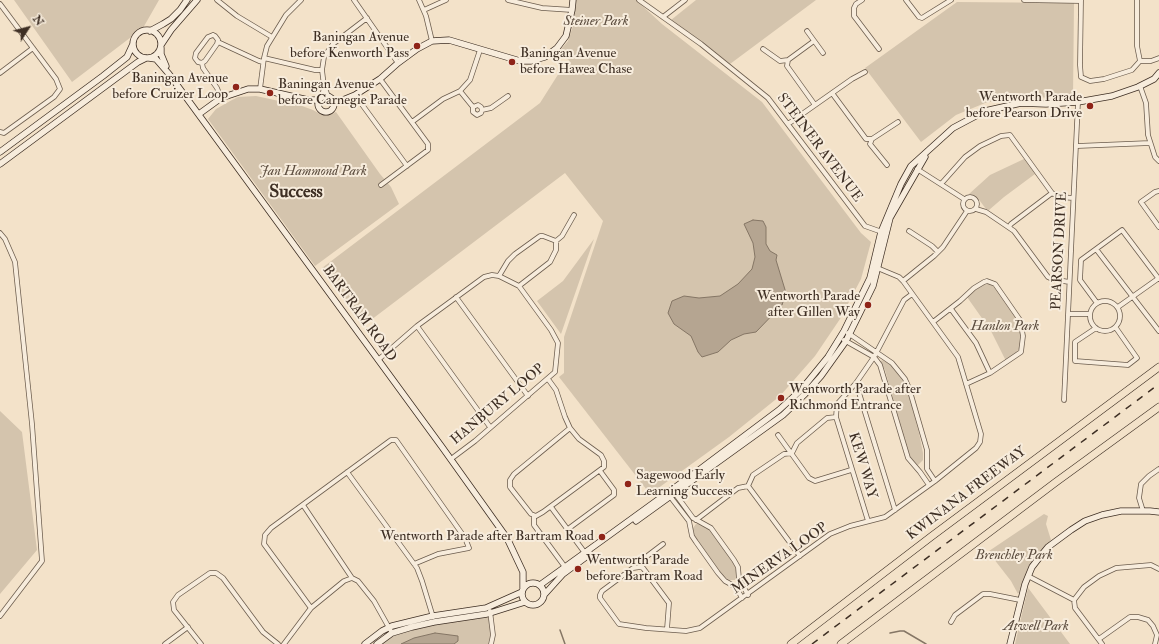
<!DOCTYPE html>
<style>
body{margin:0}
#map{position:relative;width:1159px;height:644px;overflow:hidden;background:#f3e2c9;font-family:"IM FELL Double Pica",serif}
canvas{display:block}
.north{position:absolute;left:8px;top:8px;width:40px;height:40px;-webkit-text-stroke:3px #f7ecdc;paint-order:stroke;rotate:54deg;font-size:11px;font-weight:700;line-height:16px;text-align:center;color:#3e2f24}
.north::after{content:'';display:block;margin:auto;width:14px;height:18px;background:#3e2f24;clip-path:polygon(50% 0,100% 100%,50% 72%,0 100%)}
</style>
<div id="map">
<canvas width="1159" height="644"></canvas>
<div class="north">N</div>
</div>
<script>
const ctx = document.querySelector('canvas').getContext('2d');
ctx.lineJoin = 'round';
function fill(path, color) { ctx.fillStyle = color; ctx.fill(path, 'evenodd'); }
const shape = rows => new Path2D(rows.map(r => 'M' + r).join(''));
function strokePath(path, color, width, dash) { ctx.strokeStyle = color; ctx.lineWidth = width; ctx.lineCap = dash ? 'butt' : 'round'; ctx.setLineDash(dash || []); ctx.stroke(path); }
function write(font, color, halo, rows, align = 'center') {
  ctx.font = font + ' "IM FELL Double Pica",serif'; ctx.lineWidth = 4; ctx.setLineDash([]); ctx.textBaseline = 'middle'; ctx.strokeStyle = halo; ctx.fillStyle = color; for (const [text, x, y, turn = 0] of rows) {
    ctx.save(); ctx.translate(x, y); ctx.rotate((+turn || 0) * Math.PI / 180); ctx.textAlign = isNaN(turn) ? turn : align; if (halo) ctx.strokeText(text, 0, 0); ctx.fillText(text, 0, 0); ctx.restore();
  }
}
const green = shape([
 [14,0,159,0,143,28,72,82],
 [576,0,636,0,662,24,762,102,861,233,871,242,861,279,840,319,815,356,780,396,729,437,650,494,559,377,564,373,564,337,603,221,565,173,363,326,322,268,540,103,559,73,567,73,569,60,557,54,568,41,574,23],
 [696,0,816,0,730,64,671,20],
 [957,2,1074,3,1073,97,1012,98,985,103,956,115,921,142,865,68],
 [256,96,302,106,313,110,322,115,329,115,336,112,380,174,391,187,399,204,315,266,208,119,216,109,232,100,238,97],
 [1024,159,1035,174,1004,197,989,210,986,209,977,197,969,194,990,175],
 [594,239,561,334,537,301,563,281],
 [983,284,989,284,993,286,1019,323,1021,328,1019,349,1017,352,1006,361,991,331,967,297],
 [882,360,890,364,906,385,919,433,923,453,923,460,918,465,915,465,909,455,885,370,880,362],
 [0,411,22,432,37,550,0,594],
 [1044,514,1048,516,1046,524,1051,540,1032,562,1024,578,1020,591,1018,594,1011,581,990,554,989,551],
 [698,523,707,527,713,532,733,560,737,573,737,576,735,580,729,580,723,576,697,541,693,533,693,528,696,524],
 [1028,588,1029,589,1070,644,1015,644],
 [483,616,487,617,490,620,491,633,488,644,380,644,390,637,418,627]
]);
const water = shape([
 [753,220,763,221,766,227,766,244,770,251,777,255,776,260,786,293,782,305,756,332,744,334,731,340,718,352,702,357,698,352,691,336,674,324,668,313,672,301,684,296,699,298,720,296,738,284,752,269,755,257,753,243,744,224,753,220],
 [435,633,458,636,458,641,454,644,401,644,414,638,435,633]
]);
const stream = shape([
 [560,630,565,644],
 [890,633,900,631,904,631,926,644]
]);
const street = shape([
 [217,0,237,16,272,37],
 [354,0,398,63],
 [419,0,426,16,432,41],
 [508,0,542,8,572,10],
 [639,0,701,44,768,98,865,226,882,232],
 [862,0,856,4,854,8,854,16,879,49],
 [906,0,919,17,922,18,951,0],
 [1024,0,1081,1],
 [1081,0,1080,65,1081,77,1090,81,1104,79,1132,70,1140,61,1151,61,1159,58],
 [1137,0,1137,46,1140,61],
 [0,4,56,79,60,89,54,97,4,133,0,132],
 [424,10,446,0],
 [663,17,685,0],
 [807,31,823,53],
 [213,35,215,36,218,40,217,44,205,61,202,63,198,62,195,58,196,53,208,37,213,35],
 [814,41,788,60,787,66,815,105],
 [218,42,259,61,263,62],
 [763,49,780,61,788,60],
 [264,58,315,70,322,70],
 [202,63,203,68,217,88,221,98],
 [0,73,33,48],
 [380,79,428,144,428,150,381,185],
 [1140,86,1146,103,1148,135,1155,157,1159,161],
 [260,89,264,58,267,46,286,15,301,0],
 [460,91,470,80,480,50],
 [832,93,866,139,872,139,898,122],
 [355,95,407,166],
 [328,96,324,86,322,70,324,57,333,44,367,18],
 [322,97,324,87],
 [473,107,478,105,481,107,482,110],
 [412,122,443,99,460,91,473,107,473,112,477,115,481,113,482,110,491,108,508,96],
 [788,124,852,79,865,72],
 [872,139,870,144,887,165],
 [1077,146,1150,143],
 [917,169,964,199],
 [941,184,965,157,980,146,1001,136,1010,135,1052,193,1060,197,1073,198],
 [1159,191,1155,192,1141,202,1159,227],
 '963 204a7 7 0 1 1 14 0a7 7 0 1 1-14 0Z',
 [976,209,986,212,1014,231,1048,277,1052,279,1069,282],
 [1009,227,1011,224,1052,193],
 [909,231,932,246,938,252],
 [0,233,5,239,15,262,32,424,42,561,0,616],
 [1096,249,1159,331],
 [499,276,508,261,515,254,540,236,543,236,556,241],
 [903,281,934,256,943,247,967,211],
 [519,286,550,262,556,250,556,241,562,236,574,215],
 [456,297,528,396],
 '1090 316a15 15 0 1 1 30 0a15 15 0 1 1-30 0Z',
 [1097,303,1080,280,1081,260,1122,230,1159,279],
 [1118,307,1159,278],
 [951,309,976,343,990,373],
 [1068,314,1090,314],
 [933,322,960,301,974,288,984,282,987,281,995,284,1020,320,1023,336,1021,352,990,373,966,384],
 [417,326,490,427],
 [1096,328,1075,342,1075,361,1128,365,1137,358,1116,328],
 [848,333,892,363,905,379,909,388,927,450,927,469,935,481],
 [844,340,874,357,880,365,908,458,920,472,929,485],
 [378,360,417,326,484,277,492,275,499,276,519,286,551,330,558,343,555,372,475,441,451,459],
 [548,379,556,390,565,417,570,428,514,474,510,480,510,487,513,491,531,514,536,516,543,512,604,467,604,461,601,455,579,439,570,428],
 [856,383,895,510],
 [1064,400,1078,102],
 [836,417,868,521],
 [778,435,809,478,815,481,851,470],
 [347,472,417,568,422,581,433,617],
 [748,486,753,475,784,454,792,453,797,443,827,418,836,417,837,404,856,383,874,357,904,300,912,294],
 [748,486,800,556],
 [674,492,693,518,711,528,734,560,738,567,739,579,748,595],
 [669,495,689,521,692,536,696,542,718,573,725,581,736,587,742,598],
 [303,505,352,578],
 [551,507,585,553],
 [1143,511,1139,498,1141,484,1149,476,1159,469],
 [534,516,534,525,565,567],
 [696,520,738,488,748,486],
 [568,529,614,495,614,490,600,471],
 [640,567,642,560,663,544],
 [1028,576,1074,600],
 [311,608,264,544,265,535,271,528,391,440,396,440,465,538,469,548,438,554,414,564],
 [490,611,493,635,491,644],
 [951,622,955,615,983,594,990,594,1020,600],
 [667,629,669,603,643,568,640,567,633,568,602,591,600,595,600,598,619,624,646,628,686,631,700,628,830,534,850,526,885,517,935,481,976,448,980,442,981,434,958,357,903,281,899,277,875,267],
 [1099,639,1130,617,1138,617,1148,620,1153,626,1157,635,1155,644],
 [165,644,188,627],
 [201,644,174,610,173,602,178,595,210,573,216,573,223,578,263,632,278,644],
 [284,644,311,608,344,581,352,578,358,581,374,601,392,633],
 [1102,644,1075,608,1074,600,1084,587,1099,576,1116,568,1151,565,1159,569]
]);
const secondary = shape([
 '133 44a14 14 0 1 1 28 0a14 14 0 1 1-28 0Z',
 [150,31,163,24,171,19,180,10,187,0],
 [161,45,171,30,197,0],
 [161,48,161,54,166,66],
 [149,58,156,59,169,74,442,447,507,538,523,572,523,588],
 '318 104a8 8 0 1 1 16 0a8 8 0 1 1-16 0Z',
 [333,104,355,95,380,79,398,63,417,49,432,41,449,40,520,61,531,61,545,57,557,48,566,36,572,10,573,0],
 [199,114,221,98,248,89,260,89,308,100,319,100],
 [0,152,103,76,127,57,133,44],
 [0,164,138,62,146,58],
 [636,521,783,415,805,394,821,376,846,341,873,286,890,218,925,157],
 '522 594a11 11 0 1 1 22 0a11 11 0 1 1-22 0Z',
 [540,585,608,536,699,470,779,410,801,390,828,357,844,331,870,278,881,232,901,184,911,166,953,128,985,111,1021,103,1046,104,1078,102,1112,96,1138,87,1154,79,1159,73],
 [544,595,563,574,590,554],
 [365,644,382,631,392,626,433,616,486,608,522,592],
 [377,644,392,633,412,627,434,622,487,614,525,602],
 [1010,644,1025,584,1032,567,1039,558,1048,547,1071,530,1085,521,1102,515,1121,511,1150,511,1159,512]
]);
const highway = shape([
 [791,644,932,536,1159,367],
 [841,644,1056,482,1159,407]
]);
const rail = shape([
 [812,644,1159,384]
]);
const markers = [
 [417,46,4,"#8f2418"],
 [512,62,4,"#8f2418"],
 [236,87,4,"#8f2418"],
 [270,93,4,"#8f2418"],
 [1090,106,4,"#8f2418"],
 [868,305,4,"#8f2418"],
 [781,398,4,"#8f2418"],
 [628,484,4,"#8f2418"],
 [602,537,4,"#8f2418"],
 [578,569,4,"#8f2418"]
];
const parkNames = [
 ["Steiner Park",596,22],
 ["Jan Hammond Park",313,172],
 ["Hanlon Park",1005,327],
 ["Brenchley Park",1014,556],
 ["Atwell Park",1036,627]
];
const poiNames = [
 ["Baningan Avenue",409,38],
 ["before Kenworth Pass",409,54],
 ["Baningan Avenue",520,54,"left"],
 ["before Hawea Chase",520,70,"left"],
 ["Baningan Avenue",228,79],
 ["before Cruizer Loop",228,95],
 ["Baningan Avenue",278,85,"left"],
 ["before Carnegie Parade",278,101,"left"],
 ["Wentworth Parade",1082,98],
 ["before Pearson Drive",1082,114],
 ["Wentworth Parade",860,297],
 ["after Gillen Way",860,313],
 ["Wentworth Parade after",789,390,"left"],
 ["Richmond Entrance",789,406,"left"],
 ["Sagewood Early",636,476,"left"],
 ["Learning Success",636,492,"left"],
 ["Wentworth Parade after Bartram Road",594,537],
 ["Wentworth Parade",586,561,"left"],
 ["before Bartram Road",586,577,"left"]
];
const streetNames = [
 ["STEINER AVENUE",819,148,53],
 ["PEARSON DRIVE",1060,251,-87],
 ["BARTRAM ROAD",359,314,54],
 ["HANBURY LOOP",498,405,-40],
 ["KEW WAY",862,466,73],
 ["KWINANA FREEWAY",967,494,-37],
 ["MINERVA LOOP",780,559,-35]
];
const districtNames = [
 ["Success",296,193]
];
fill(green, '#d4c4ad');
fill(water, '#b5a591');
strokePath(water, '#857665', 1);
strokePath(stream, '#857665', 1.5);
strokePath(street, '#6b5c4d', 5.5);
strokePath(secondary, '#3e2f24', 7);
strokePath(highway, '#3e2f24', 8);
strokePath(street, '#f7ecdc', 4);
strokePath(secondary, '#f7ecdc', 5.5);
strokePath(highway, '#f3e2c9', 7);
strokePath(rail, '#3e2f24', 1.5, [7, 7]);
for (const [x, y, r, color] of markers) { const dot = new Path2D(); dot.arc(x, y, r, 0, 2 * Math.PI); ctx.fillStyle = color; ctx.fill(dot); strokePath(dot, '#f7ecdc', 1.5); }
write('italic 14px', '#5c4d3f', '#f7ecdc', parkNames);
write('14px', '#3e2f24', '#f7ecdc', poiNames, 'right');
write('14px', '#3e2f24', '#f7ecdc', streetNames);
write('bold 18px', '#3e2f24', '#f7ecdc', districtNames);
</script>
